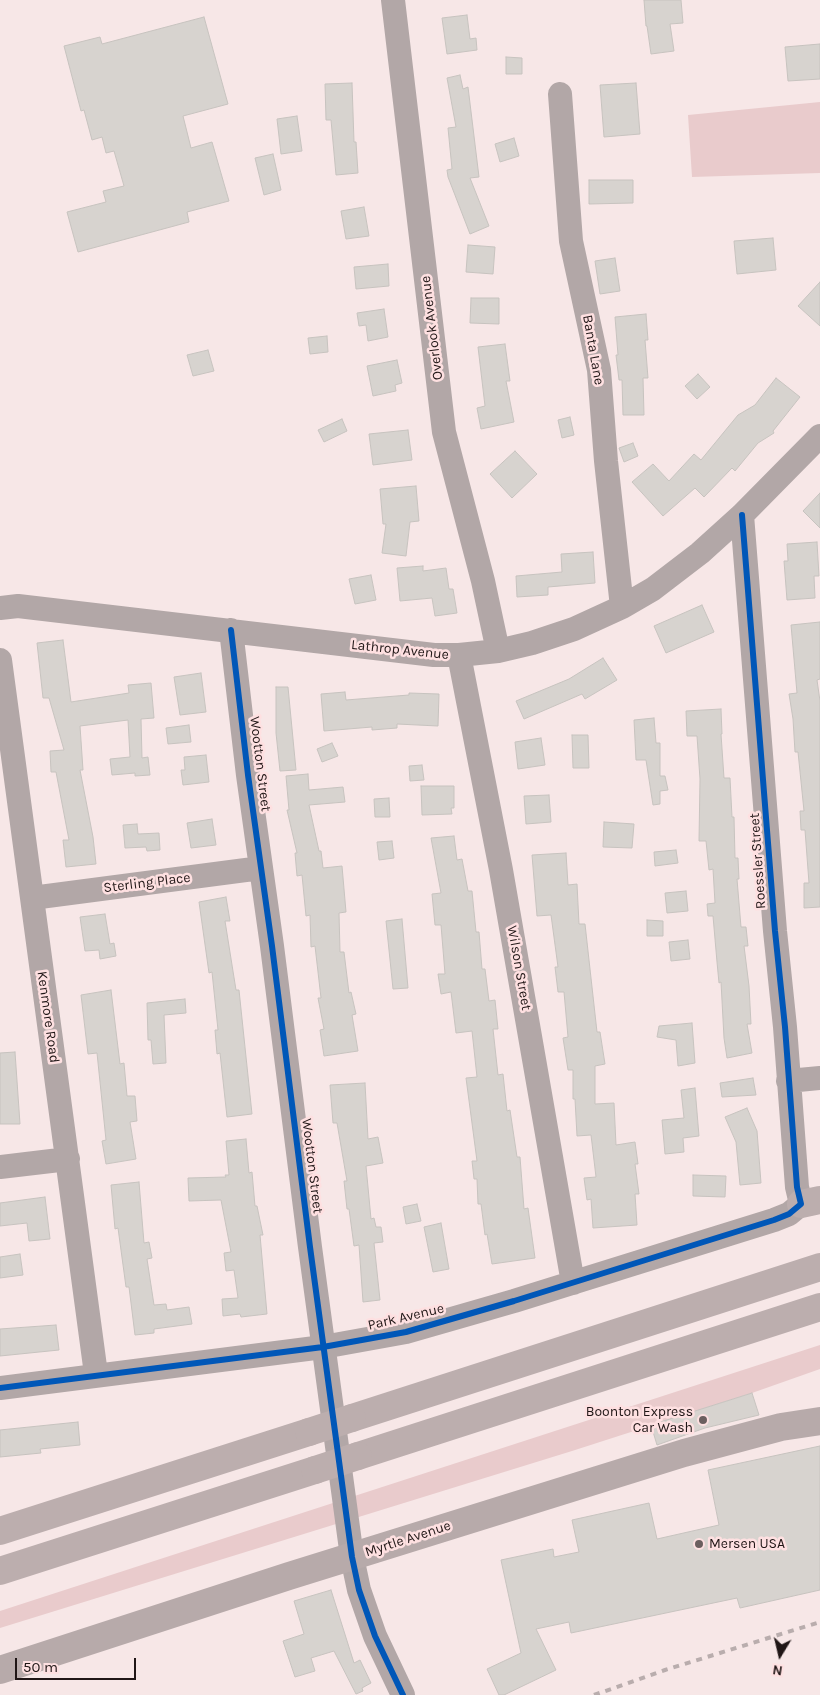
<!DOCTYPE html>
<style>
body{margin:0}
#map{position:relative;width:820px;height:1695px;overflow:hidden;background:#f7e7e7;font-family:Karla,sans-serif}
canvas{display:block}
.north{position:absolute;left:755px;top:1630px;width:50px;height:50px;-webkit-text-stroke:4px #fee0e1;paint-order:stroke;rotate:189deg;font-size:14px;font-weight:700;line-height:20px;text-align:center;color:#201616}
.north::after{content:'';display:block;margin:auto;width:18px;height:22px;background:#201616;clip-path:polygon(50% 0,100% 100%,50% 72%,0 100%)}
.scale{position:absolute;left:15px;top:1658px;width:121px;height:22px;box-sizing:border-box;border:2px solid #201616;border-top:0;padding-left:6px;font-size:15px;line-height:18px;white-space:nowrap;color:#201616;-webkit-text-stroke:4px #fee0e1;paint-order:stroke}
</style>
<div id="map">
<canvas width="820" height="1695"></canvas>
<div class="north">N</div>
<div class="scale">50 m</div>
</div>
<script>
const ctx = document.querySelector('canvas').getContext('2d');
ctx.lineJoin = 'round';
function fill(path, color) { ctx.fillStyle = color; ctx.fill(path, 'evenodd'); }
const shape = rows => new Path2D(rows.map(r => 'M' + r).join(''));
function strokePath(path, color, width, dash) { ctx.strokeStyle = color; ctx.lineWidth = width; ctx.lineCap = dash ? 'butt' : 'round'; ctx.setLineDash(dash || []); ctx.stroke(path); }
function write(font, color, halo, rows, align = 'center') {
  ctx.font = font + ' Karla,sans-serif'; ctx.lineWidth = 5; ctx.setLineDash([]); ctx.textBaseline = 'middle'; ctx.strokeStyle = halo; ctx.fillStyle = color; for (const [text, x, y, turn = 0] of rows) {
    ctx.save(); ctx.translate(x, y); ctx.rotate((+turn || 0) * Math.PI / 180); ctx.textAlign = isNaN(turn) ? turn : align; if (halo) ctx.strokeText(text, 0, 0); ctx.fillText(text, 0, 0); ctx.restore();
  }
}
const green = shape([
 [820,102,820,173,692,177,688,115],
 [820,1345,820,1369,752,1393,572,1451,0,1628,0,1611]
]);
const building = shape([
 [644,0,681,0,683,23,670,24,674,51,651,54,647,26,646,26,644,0],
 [467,15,470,39,476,38,477,50,447,54,442,18,467,15],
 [204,17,228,104,183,116,191,148,212,142,229,201,187,212,189,222,78,252,67,212,106,202,103,191,124,186,114,151,106,153,102,137,92,140,84,110,81,111,64,46,100,37,102,44,204,17],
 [820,44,820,79,788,81,785,47,820,44],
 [506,57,522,58,522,74,506,74,506,57],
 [460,75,463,89,468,87,479,177,470,178,489,226,470,234,448,177,447,170,452,169,448,128,456,127,447,78,460,75],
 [352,83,354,142,356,142,358,173,336,175,331,120,326,120,325,84,352,83],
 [636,83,640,134,604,137,600,85,636,83],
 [297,116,302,151,281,154,277,119,297,116],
 [514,138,519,156,500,162,495,144,514,138],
 [273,154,281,190,264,195,255,158,273,154],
 [589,180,633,180,633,203,589,204,589,180],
 [364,207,369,236,346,239,341,211,364,207],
 [773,238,776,270,737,274,734,241,773,238],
 [468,245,495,247,493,274,466,272,468,245],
 [615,258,620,291,600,294,595,261,615,258],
 [388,264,389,286,356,289,354,267,388,264],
 [820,282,820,326,798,306,820,282],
 [471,298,499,298,499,324,470,323,471,298],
 [384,309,388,337,368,341,366,325,359,326,357,313,384,309],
 [646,314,648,340,645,340,648,378,643,378,644,415,623,415,622,380,619,380,616,355,618,355,615,317,646,314],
 [327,336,328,352,310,354,308,338,327,336],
 [505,344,510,381,506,381,514,422,481,429,477,408,485,406,478,347,505,344],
 [208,350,214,371,193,376,187,355,208,350],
 [397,360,402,383,395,385,396,391,373,396,367,366,397,360],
 [698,374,710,387,697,399,685,386,698,374],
 [776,378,800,397,773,431,774,433,758,443,735,471,732,468,704,497,695,488,663,516,632,482,653,464,669,481,694,454,701,460,738,415,755,405,776,378],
 [570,417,574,435,562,438,558,420,570,417],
 [342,419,347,431,324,442,318,430,342,419],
 [408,430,412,460,373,465,369,434,408,430],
 [633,443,638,456,624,462,619,448,633,443],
 [515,451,537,474,512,498,490,474,515,451],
 [416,486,419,521,410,522,406,556,382,553,386,524,383,524,380,489,416,486],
 [820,493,820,528,803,511,820,493],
 [817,542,819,576,814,576,815,598,787,600,784,561,788,561,787,544,817,542],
 [593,552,595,583,548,587,548,595,517,597,516,576,562,572,561,554,593,552],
 [423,566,423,571,446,568,449,589,453,589,457,613,435,616,432,598,400,601,397,568,423,566],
 [371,575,376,600,355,604,349,579,371,575],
 [702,605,714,632,666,653,654,626,702,605],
 [820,622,820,679,817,680,820,701,820,907,804,908,804,883,809,883,805,830,801,830,800,811,804,811,798,752,795,752,793,719,789,694,797,693,791,625,820,622],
 [63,640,71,702,129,693,128,685,151,683,154,718,141,719,142,758,148,757,150,775,135,776,135,773,112,775,110,759,130,757,128,720,80,726,83,770,80,770,93,837,96,864,66,867,63,840,69,840,56,772,51,772,50,751,64,750,49,698,43,698,37,643,63,640],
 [603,658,617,680,585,699,582,694,524,719,516,701,569,679,603,658],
 [201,673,206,712,180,715,174,677,201,673],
 [276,687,288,687,296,770,280,771,276,733,276,687],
 [345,692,346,700,409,695,409,693,439,694,438,726,397,724,397,728,372,730,372,727,324,731,321,694,345,692],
 [721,709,722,734,721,734,724,778,730,778,732,817,734,817,735,858,738,858,739,879,737,879,741,927,746,927,748,946,744,946,749,986,751,1024,747,1024,752,1053,727,1058,724,1038,721,982,719,983,717,962,713,916,708,916,707,904,715,903,713,869,709,870,706,841,699,841,700,779,697,736,687,736,686,711,721,709],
 [654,718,656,743,660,743,660,776,665,776,668,790,660,791,660,804,653,805,646,760,636,760,634,720,654,718],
 [189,725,191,742,168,744,166,728,189,725],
 [572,735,588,735,589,768,573,768,572,735],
 [541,738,545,765,518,769,515,742,541,738],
 [332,743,338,756,322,762,317,749,332,743],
 [206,755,209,782,183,785,181,770,185,770,184,757,206,755],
 [422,765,424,780,410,781,409,766,422,765],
 [308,774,309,790,343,787,345,802,309,805,319,851,321,851,323,868,342,866,346,912,339,913,340,952,344,952,349,993,351,992,356,1014,352,1015,358,1051,324,1056,320,1030,324,1029,318,998,321,998,315,946,311,947,310,915,306,916,302,875,297,876,295,853,297,853,287,810,289,810,286,776,308,774],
 [421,786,454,786,454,808,451,808,452,814,422,815,421,786],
 [549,795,551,822,526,824,524,796,549,795],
 [389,798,390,817,375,817,374,799,389,798],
 [212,819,216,845,191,848,187,823,212,819],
 [604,822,634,824,632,848,603,847,604,822],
 [137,824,138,834,159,833,160,850,147,851,146,847,125,848,123,825,137,824],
 [454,836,457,860,462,859,468,891,472,891,476,932,479,932,482,969,485,969,489,1001,495,1000,498,1029,493,1029,498,1075,503,1074,507,1111,510,1110,517,1157,520,1157,524,1209,528,1208,535,1258,492,1264,487,1234,485,1235,481,1204,478,1204,477,1179,474,1179,472,1161,477,1161,466,1078,477,1077,472,1031,456,1033,451,992,441,994,438,974,445,974,441,925,435,925,432,894,441,893,431,838,454,836],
 [392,841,394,858,379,860,377,842,392,841],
 [676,850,678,863,655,866,654,852,676,850],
 [566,853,568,885,577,884,579,924,585,924,597,1032,600,1032,605,1064,595,1066,595,1104,614,1103,616,1145,635,1142,638,1164,635,1164,639,1194,635,1194,637,1225,593,1228,591,1199,587,1200,584,1178,596,1177,591,1135,577,1136,575,1099,573,1099,573,1070,568,1070,563,1038,568,1037,564,992,558,992,555,967,558,967,551,915,537,916,532,855,566,853],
 [686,891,688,911,667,913,665,893,686,891],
 [226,897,230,921,225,921,236,990,239,990,252,1114,227,1117,220,1053,217,1054,215,1030,218,1030,212,972,209,973,199,902,226,897],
 [105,914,110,944,114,943,116,956,100,959,99,950,85,951,80,917,105,914],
 [402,919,408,988,393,989,386,921,402,919],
 [647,920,663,921,663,936,647,936,647,920],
 [688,940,690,959,671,961,669,942,688,940],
 [111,990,120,1064,124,1063,127,1096,135,1096,137,1121,130,1122,136,1159,106,1164,102,1141,106,1140,97,1053,88,1054,81,995,111,990],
 [185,999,186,1013,164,1015,166,1063,153,1064,151,1040,148,1040,147,1003,185,999],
 [692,1023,695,1063,678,1066,676,1040,657,1037,659,1026,692,1023],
 [15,1052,20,1124,0,1124,0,1053,15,1052],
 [753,1078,756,1095,722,1097,720,1083,753,1078],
 [365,1083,368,1139,378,1137,383,1163,366,1166,371,1219,374,1218,376,1227,381,1227,383,1242,374,1243,380,1300,363,1302,359,1245,354,1246,349,1209,347,1209,344,1181,347,1181,337,1123,333,1123,330,1085,365,1083],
 [695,1088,699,1136,683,1138,684,1152,665,1154,662,1120,684,1118,681,1090,695,1088],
 [747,1108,757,1131,761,1183,740,1185,736,1142,725,1117,747,1108],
 [246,1139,249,1173,252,1172,255,1206,257,1206,263,1235,260,1235,267,1314,241,1317,240,1314,223,1316,222,1299,238,1298,234,1270,226,1271,224,1253,231,1252,221,1200,189,1201,188,1178,226,1177,225,1175,229,1175,226,1141,246,1139],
 [693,1175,726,1176,725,1197,693,1196,693,1175],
 [139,1182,144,1243,149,1242,152,1258,147,1259,154,1305,166,1304,167,1310,189,1307,192,1324,154,1329,154,1333,135,1335,129,1287,126,1287,118,1228,115,1229,111,1185,139,1182],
 [45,1197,50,1239,29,1241,27,1223,0,1226,0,1203,45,1197],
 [417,1204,421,1221,406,1224,403,1207,417,1204],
 [441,1223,449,1269,433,1272,424,1227,441,1223],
 [20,1254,23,1275,0,1278,0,1257,20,1254],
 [56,1325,59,1350,0,1356,0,1329,56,1325],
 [752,1393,759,1415,705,1428,657,1445,651,1425,752,1393],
 [78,1422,80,1445,40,1449,41,1453,0,1457,0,1430,78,1422],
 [820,1446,820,1590,740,1608,737,1598,571,1633,569,1622,536,1629,556,1670,504,1695,499,1695,487,1669,521,1653,501,1560,553,1549,554,1557,579,1552,572,1520,649,1503,657,1539,719,1525,708,1470,820,1446],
 [331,1590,354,1663,360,1660,371,1683,362,1688,363,1691,356,1694,334,1651,311,1658,315,1671,295,1677,283,1641,304,1634,294,1601,331,1590]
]);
const minor = shape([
 [393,0,444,432,483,581,498,651],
 [560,94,571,241,599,370,606,461,622,607],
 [0,608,18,606,434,655,459,655,498,651,532,643,574,629,622,607,653,589,700,553,742,515,820,436],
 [231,630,248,775,272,946,310,1247,352,1557,359,1590,375,1636,403,1695],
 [459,655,501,870,573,1283],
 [0,660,96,1374],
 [32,898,261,868],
 [788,1081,820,1078],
 [0,1167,68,1159],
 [0,1388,323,1347,406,1332,514,1301,774,1220,789,1214,801,1204,797,1187,785,1027,775,931,742,515]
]);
const major = shape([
 [0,1670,289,1576,684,1453,781,1427,820,1421]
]);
const highway = shape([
 [801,1204,820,1200],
 [352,1418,820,1267],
 [358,1456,820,1307],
 [0,1531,309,1432],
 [0,1571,315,1470]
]);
const rail = shape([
 [594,1695,665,1670,820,1622]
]);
const highwayBridge = shape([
 [309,1432,352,1418],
 [315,1470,358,1456]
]);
const cycleway = shape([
 [231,630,248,775,272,946,310,1247,352,1557,359,1590,375,1636,403,1695],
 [0,1388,323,1347,406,1332,514,1301,774,1220,789,1214,801,1204,797,1187,785,1027,775,931,742,515]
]);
const markers = [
 [703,1420,5,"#6b5f5f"],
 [699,1544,5,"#6b5f5f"]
];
const streetNames = [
 ["Overlook Avenue",432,328,-97],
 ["Banta Lane",593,350,80],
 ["Lathrop Avenue",400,650,6],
 ["Wootton Street",260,764,83],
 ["Roessler Street",758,861,-94],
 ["Sterling Place",147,883,-7],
 ["Wilson Street",519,968,80],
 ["Kenmore Road",48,1017,82],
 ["Wootton Street",312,1166,83],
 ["Park Avenue",406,1317,-13],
 ["Myrtle Avenue",408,1539,-18]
];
const poiNames = [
 ["Boonton Express",693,1412],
 ["Car Wash",693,1428],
 ["Mersen USA",709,1544,"left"]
];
fill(green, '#e9cbcc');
fill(building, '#d7d3cf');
strokePath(building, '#c7c3bf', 1);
strokePath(minor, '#b2a7a7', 24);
strokePath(major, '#b7aaaa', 28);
strokePath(highway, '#bcaeae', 28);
strokePath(rail, '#b9adad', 4, [6, 6]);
strokePath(highwayBridge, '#bcaeae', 28);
strokePath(cycleway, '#0057b8', 6);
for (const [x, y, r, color] of markers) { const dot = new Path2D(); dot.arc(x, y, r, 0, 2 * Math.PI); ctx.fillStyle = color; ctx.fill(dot); strokePath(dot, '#fee0e1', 2); }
write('14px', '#201616', '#fee0e1', streetNames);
write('14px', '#201616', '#fee0e1', poiNames, 'right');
</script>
